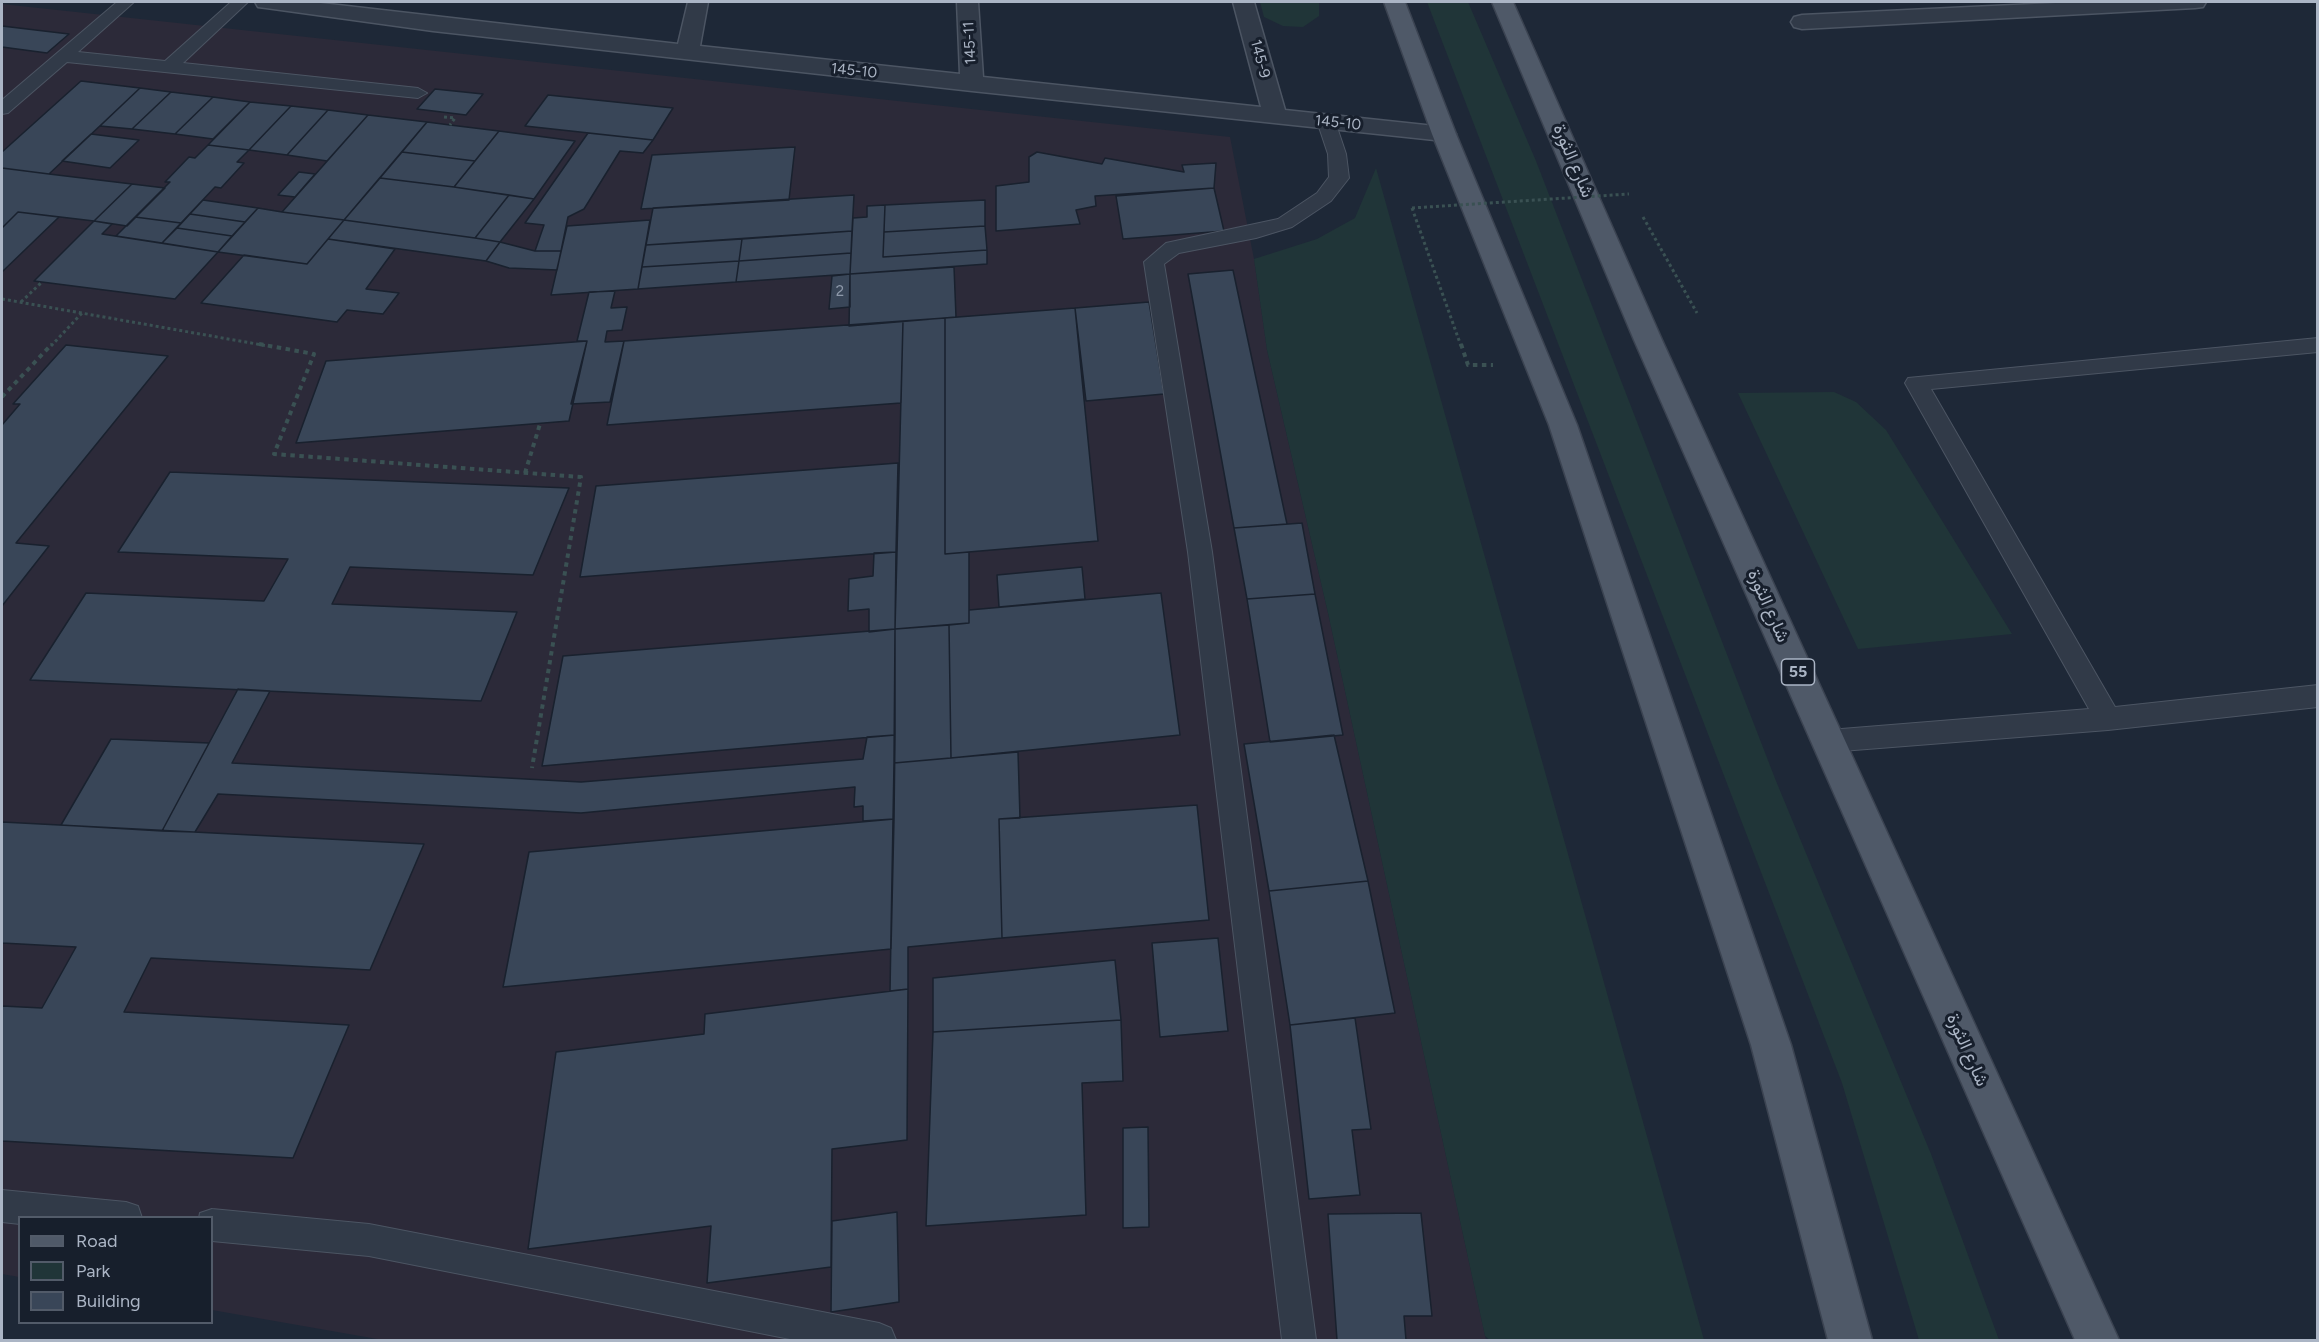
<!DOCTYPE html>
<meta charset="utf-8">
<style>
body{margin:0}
#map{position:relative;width:2319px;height:1342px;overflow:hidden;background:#1e2837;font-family:Figtree,sans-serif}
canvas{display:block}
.frame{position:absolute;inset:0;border:3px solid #abb5c5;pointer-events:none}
.legend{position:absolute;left:18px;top:1216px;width:195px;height:108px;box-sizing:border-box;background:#171f2c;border:2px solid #525b69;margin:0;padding:8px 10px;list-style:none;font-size:18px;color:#abb5c5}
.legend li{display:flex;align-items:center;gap:12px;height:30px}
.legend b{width:30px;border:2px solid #525b69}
</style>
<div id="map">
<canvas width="2319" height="1342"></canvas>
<div class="frame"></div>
<ul class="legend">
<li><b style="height:8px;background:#4f5968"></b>Road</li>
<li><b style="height:16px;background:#203538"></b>Park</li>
<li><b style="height:16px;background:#394658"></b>Building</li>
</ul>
</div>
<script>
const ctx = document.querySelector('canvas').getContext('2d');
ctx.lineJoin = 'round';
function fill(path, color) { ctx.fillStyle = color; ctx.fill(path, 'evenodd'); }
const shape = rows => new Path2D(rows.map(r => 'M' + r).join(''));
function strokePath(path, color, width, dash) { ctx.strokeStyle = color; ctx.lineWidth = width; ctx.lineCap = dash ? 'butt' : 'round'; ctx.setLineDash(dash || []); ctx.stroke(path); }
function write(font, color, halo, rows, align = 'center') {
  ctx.font = font + ' Figtree,Vazirmatn,sans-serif'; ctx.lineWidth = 6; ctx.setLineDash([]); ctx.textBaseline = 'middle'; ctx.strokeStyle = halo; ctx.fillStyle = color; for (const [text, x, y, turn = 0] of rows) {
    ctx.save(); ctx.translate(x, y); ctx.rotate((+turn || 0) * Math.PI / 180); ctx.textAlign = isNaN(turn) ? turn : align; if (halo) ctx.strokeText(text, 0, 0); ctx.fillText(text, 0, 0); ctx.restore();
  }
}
const medical = shape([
 [2,4,1230,137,1254,259,1267,350,1328,613,1486,1340,383,1340,212,1310,212,1218,20,1218,19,1277,2,1274]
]);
const green = shape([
 [1260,2,1319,2,1319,16,1303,27,1283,26,1264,17],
 [1427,2,1468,2,1536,161,1776,781,1931,1154,1999,1340,1919,1340,1842,1083],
 [1376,168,1704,1340,1490,1340,1485,1336,1328,613,1267,350,1254,259,1317,239,1355,218],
 [1834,392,1856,402,1886,430,2012,634,1858,649,1738,393]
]);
const building = shape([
 [2,26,69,34,47,53,2,47,2,26],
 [81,81,140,88,49,174,2,168,2,152,81,81],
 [140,88,171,92,132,129,100,126,140,88],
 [435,89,483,94,466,115,417,109,435,89],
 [171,92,213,97,175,134,132,129,171,92],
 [548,95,673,108,653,140,525,126,548,95],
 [213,97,250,102,213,139,175,134,213,97],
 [250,102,291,106,249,150,208,145,250,102],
 [291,106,328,110,287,155,249,150,291,106],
 [328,110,368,115,327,161,287,155,328,110],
 [368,115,427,122,344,220,282,212,368,115],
 [427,122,450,125,499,131,475,161,402,152,427,122],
 [499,131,575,141,534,199,454,187,499,131],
 [588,133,653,140,643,153,620,151,584,209,568,217,561,251,535,251,544,225,525,223,588,133],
 [91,134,139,140,110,168,62,161,91,134],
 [208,145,249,150,237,162,244,163,221,188,215,187,181,223,135,217,170,182,165,182,189,157,195,158,208,145],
 [795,147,789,200,641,209,652,155,795,147],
 [402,152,475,161,454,187,380,178,402,152],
 [1037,152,1102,164,1105,158,1184,172,1182,165,1216,163,1214,188,1095,196,1096,206,1076,210,1080,224,996,231,996,186,1029,182,1029,157,1037,152],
 [2,168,49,174,132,184,94,221,18,212,2,228,2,168],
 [299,172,315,174,295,197,278,195,299,172],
 [380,178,454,187,509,195,475,238,344,220,380,178],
 [132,184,165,188,127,226,94,221,132,184],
 [1214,188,1224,231,1123,239,1116,196,1214,188],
 [509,195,534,199,500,242,475,238,509,195],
 [854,195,852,231,646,245,653,208,854,195],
 [203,200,258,208,245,222,190,214,203,200],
 [985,200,985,226,884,232,885,205,985,200],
 [885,205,883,257,987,250,987,264,850,274,853,218,867,217,867,206,885,205],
 [258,208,282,212,344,220,307,264,218,252,258,208],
 [18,212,59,217,2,272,2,228,18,212],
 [190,214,245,222,232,236,177,228,190,214],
 [135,217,181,223,162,243,116,236,135,217],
 [344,220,475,238,500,242,486,261,328,239,344,220],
 [650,220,638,289,551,295,567,226,650,220],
 [94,221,112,224,102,234,218,252,175,299,34,281,94,221],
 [985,226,987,250,883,257,884,232,985,226],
 [177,228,232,236,218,252,162,243,177,228],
 [852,231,851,253,739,261,742,239,852,231],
 [328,239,395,249,366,289,399,293,383,314,347,310,337,322,201,303,244,255,307,264,328,239],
 [742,239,739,261,642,267,646,245,742,239],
 [500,242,535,251,561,251,557,270,509,268,486,261,500,242],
 [851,253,850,274,736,282,739,261,851,253],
 [739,261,736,282,638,289,642,267,739,261],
 [954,267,956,317,849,326,850,274,954,267],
 [1233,270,1287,524,1234,528,1188,274,1233,270],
 [850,274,850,307,829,309,832,276,850,274],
 [615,291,611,308,627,307,622,330,607,331,605,342,624,341,610,402,571,404,587,341,577,341,589,292,615,291],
 [1149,302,1164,394,1086,401,1075,308,1149,302],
 [1075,308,1098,541,945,554,945,318,1075,308],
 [945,318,945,554,969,552,969,623,895,629,903,321,945,318],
 [903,321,901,403,607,425,624,341,903,321],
 [587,341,569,421,296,443,326,361,587,341],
 [66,345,168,356,16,543,49,546,2,606,2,425,20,404,13,404,66,345],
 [898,463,896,552,580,577,596,486,898,463],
 [170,472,569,488,533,575,350,567,332,604,517,612,481,701,30,680,86,593,264,601,288,559,118,552,170,472],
 [1302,523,1315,594,1247,599,1234,528,1302,523],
 [896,552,895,629,869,632,869,609,848,611,849,579,873,576,874,553,896,552],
 [1082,567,1085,599,999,607,997,575,1082,567],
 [1161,593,1180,735,951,758,949,625,969,623,969,610,1161,593],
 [1315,594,1343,735,1270,742,1247,599,1315,594],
 [949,625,951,758,894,763,895,629,949,625],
 [895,629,895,735,542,766,563,656,895,629],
 [238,689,270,691,232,763,581,782,863,759,867,737,895,735,894,819,863,821,863,806,854,807,855,787,581,813,218,794,195,832,162,831,238,689],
 [1334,735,1368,881,1269,891,1244,744,1334,735],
 [111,739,209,743,162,831,61,825,111,739],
 [1018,752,1020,818,999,819,1002,938,908,947,908,989,890,991,894,763,1018,752],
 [1197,805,1209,920,1002,938,999,819,1197,805],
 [894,819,891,949,503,987,529,852,894,819],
 [2,822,424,844,370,970,151,958,124,1012,349,1025,293,1158,2,1141,2,1006,42,1008,76,947,2,943,2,822],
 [1368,881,1395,1013,1290,1025,1269,891,1368,881],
 [1218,938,1228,1031,1160,1037,1152,943,1218,938],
 [1115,960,1121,1020,933,1032,933,978,1115,960],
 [908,989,907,1140,832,1149,831,1267,707,1283,711,1226,528,1249,556,1052,704,1034,705,1014,908,989],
 [1355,1018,1371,1129,1352,1130,1360,1195,1309,1199,1290,1025,1355,1018],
 [1121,1020,1123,1081,1082,1083,1086,1215,926,1226,933,1032,1121,1020],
 [1148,1127,1149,1227,1123,1228,1123,1128,1148,1127],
 [897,1212,899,1302,831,1312,832,1221,897,1212],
 [1421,1213,1432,1316,1404,1316,1406,1340,1337,1340,1328,1214,1421,1213]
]);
const pathFar1 = shape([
 [444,117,455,118,450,125],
 [1412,208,1461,346],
 [1643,217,1697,313],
 [2,299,268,346],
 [21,302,42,282],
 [51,346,82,313]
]);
const path = shape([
 [259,344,314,354,274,454,581,477,532,768],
 [1461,344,1468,365,1493,365],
 [2,397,52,344],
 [525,473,540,424]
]);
const service = shape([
 [117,2,134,2,78,52,165,61,231,2,248,2,183,63,418,88,427,93,418,98,67,62,8,113,2,114,2,100,117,2],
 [1326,116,1335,121,1346,154,1349,178,1331,201,1292,227,1256,238,1179,253,1164,264,1212,552,1316,1340,1282,1340,1188,552,1144,262,1166,243,1278,219,1317,193,1329,177,1328,154,1317,121,1326,116],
 [2318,338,2318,352,1931,389,2115,707,2318,685,2318,707,2108,730,1829,752,1820,749,1816,741,1820,733,1829,730,2089,709,1905,383,1908,378,2318,338],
 [2,1190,126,1202,138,1206,142,1218,20,1218,20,1224,2,1222,2,1190],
 [212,1209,369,1224,879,1323,891,1328,896,1340,795,1340,369,1256,212,1241,212,1218,199,1218,200,1213,212,1209]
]);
const minor = shape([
 [255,2,312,2,678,44,688,2,708,2,700,46,960,74,957,2,978,2,983,77,1261,107,1233,2,1254,2,1285,110,1444,127,1452,129,1456,134,1452,139,1444,141,972,91,433,31,266,8,258,7,255,2],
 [2077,2,2206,2,2203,7,2195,8,1802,29,1794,27,1791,22,1794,17,1802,15,2077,2]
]);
const primary = shape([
 [1384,2,1405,2,1456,134,1577,425,1791,1045,1872,1340,1828,1340,1751,1045,1549,425,1432,134,1384,2],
 [1492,2,1513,2,1662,340,2119,1340,2075,1340,1634,340,1492,2]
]);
const pathBridge = shape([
 [1412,208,1629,194]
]);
const farStreetnames = [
 ["145-11",970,43,-93],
 ["145-9",1260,59,75],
 ["145-10",854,71,6],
 ["145-10",1338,123,6]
];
const numberNames = [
 ["2",840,292]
];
const shields = [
 [1798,672,33]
];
const shieldNames = [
 ["55",1798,672]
];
const streetNames = [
 ["شارع الثورة",1573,161,67],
 ["شارع الثورة",1768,606,66],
 ["شارع الثورة",1967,1050,66]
];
fill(medical, '#2c2a39');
fill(green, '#203538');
fill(building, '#394658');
strokePath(building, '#19212e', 1.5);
strokePath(service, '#4c5563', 2);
strokePath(minor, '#4c5563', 3);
strokePath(primary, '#3b4351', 3);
strokePath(pathFar1, '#3a5153', 3, [3, 3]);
strokePath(path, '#3a5153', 4, [4.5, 4.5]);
fill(service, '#313a48');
fill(minor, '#313a48');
fill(primary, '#4f5968');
strokePath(pathBridge, '#3a5153', 3, [3, 3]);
write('15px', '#abb5c5', '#171f2c', farStreetnames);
write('15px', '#8e99aa', null, numberNames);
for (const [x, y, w] of shields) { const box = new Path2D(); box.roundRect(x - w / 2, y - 13, w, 26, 4.5); ctx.fillStyle = '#171f2c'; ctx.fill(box); strokePath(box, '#abb5c5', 1.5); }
write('bold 16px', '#abb5c5', null, shieldNames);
write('18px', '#abb5c5', '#171f2c', streetNames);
</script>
